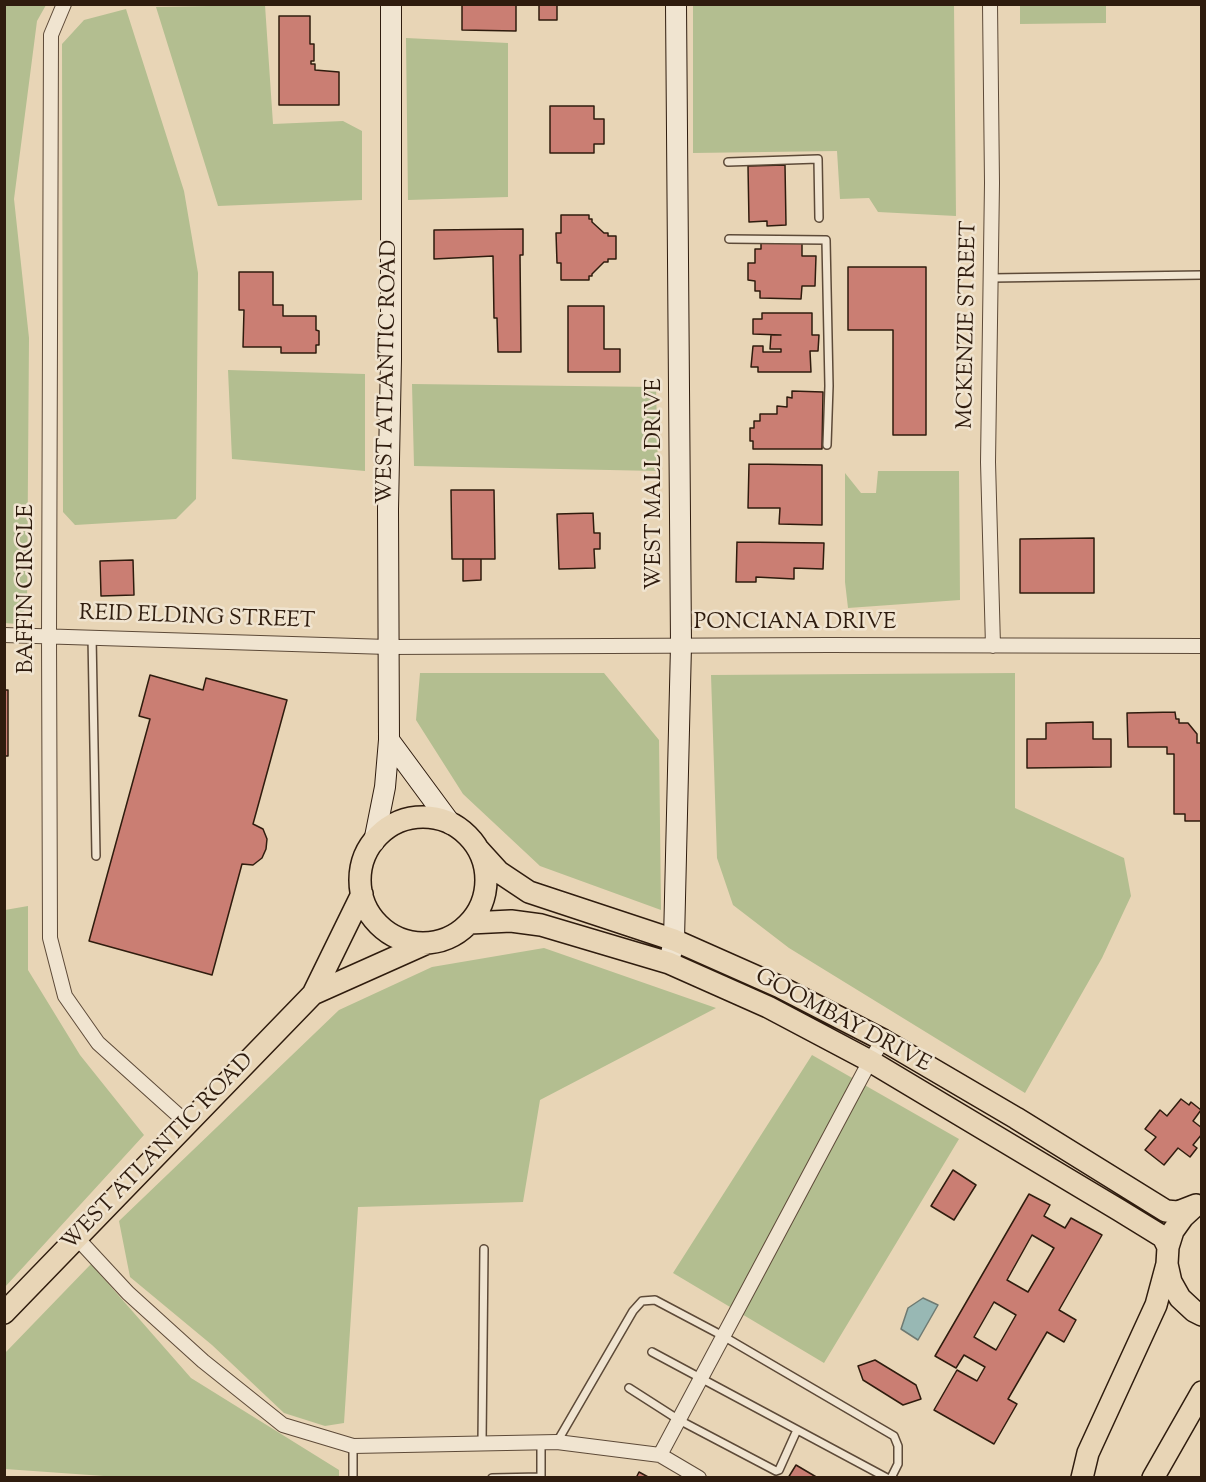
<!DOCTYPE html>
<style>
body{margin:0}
#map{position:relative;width:1206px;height:1482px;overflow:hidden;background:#e8d5b6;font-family:"Sorts Mill Goudy",serif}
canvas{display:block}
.frame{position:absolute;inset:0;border:6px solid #2f1c0e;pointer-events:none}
</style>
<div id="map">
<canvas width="1206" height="1482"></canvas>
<div class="frame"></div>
</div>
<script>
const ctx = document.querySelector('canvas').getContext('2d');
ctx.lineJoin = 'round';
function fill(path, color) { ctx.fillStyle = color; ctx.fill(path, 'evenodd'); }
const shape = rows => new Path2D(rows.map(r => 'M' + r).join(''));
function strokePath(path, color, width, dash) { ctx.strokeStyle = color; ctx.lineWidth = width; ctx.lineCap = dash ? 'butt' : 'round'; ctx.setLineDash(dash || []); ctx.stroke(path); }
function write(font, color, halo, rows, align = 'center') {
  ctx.font = font + ' "Sorts Mill Goudy",serif'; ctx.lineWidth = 5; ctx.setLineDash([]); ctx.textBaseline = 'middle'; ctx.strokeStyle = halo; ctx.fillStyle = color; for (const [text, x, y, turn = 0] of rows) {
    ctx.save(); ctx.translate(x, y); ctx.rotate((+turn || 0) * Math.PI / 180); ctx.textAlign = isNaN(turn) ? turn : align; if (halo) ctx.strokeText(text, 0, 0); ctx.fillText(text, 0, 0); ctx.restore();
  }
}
const green = shape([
 [5,4,46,5,37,21,14,199,29,338,27,605,18,624,4,623],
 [265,5,273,124,343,121,362,131,362,200,218,206,156,7],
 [693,5,954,5,956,216,878,212,869,198,840,199,837,151,693,153],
 [1020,5,1106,5,1106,23,1020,24],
 [126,9,184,191,198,273,196,499,176,519,75,525,63,512,62,44,84,20],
 [406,38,508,43,508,197,408,200],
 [228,370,365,374,365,471,232,459],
 [412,384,656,387,658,471,414,466],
 [878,471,959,471,960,600,848,608,845,582,845,473,861,493,876,493],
 [420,673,604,673,659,740,661,910,540,866,463,794,416,720],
 [1015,673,1015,808,1124,858,1131,896,1102,958,1025,1093,789,948,733,905,717,858,711,675],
 [28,906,28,970,80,1055,144,1135,5,1287,5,910],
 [544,948,716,1008,540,1100,523,1202,358,1207,344,1423,325,1426,284,1413,212,1345,130,1277,119,1221,339,1010,432,967],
 [812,1055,959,1139,824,1363,673,1273],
 [91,1264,191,1378,339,1470,339,1477,132,1478,5,1469,5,1353]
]);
const water = shape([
 [923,1298,938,1305,918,1340,901,1329,908,1308,923,1298]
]);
const building = shape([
 [462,4,516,4,516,31,462,30,462,4],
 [539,4,557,4,557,20,539,20,539,4],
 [279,16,310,16,310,44,314,44,314,61,311,61,311,64,315,64,315,70,339,72,339,105,279,105,279,16],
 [550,106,594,106,594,119,604,119,604,144,594,144,594,153,550,153,550,106],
 [785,165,786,225,767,226,767,221,749,222,748,166,785,165],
 [561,215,589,215,589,219,592,219,592,222,604,233,608,233,608,236,616,236,616,259,608,259,608,262,604,262,592,274,592,276,589,276,589,280,561,280,561,263,557,263,556,233,561,233,561,215],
 [523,229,523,255,520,255,521,352,498,352,497,318,494,318,493,256,434,259,434,230,523,229],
 [761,241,802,242,802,256,816,256,815,286,802,286,801,299,760,298,760,291,755,291,755,281,748,280,748,263,755,263,755,249,761,249,761,241],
 [848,267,926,267,926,435,893,435,893,330,848,330,848,267],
 [239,272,273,272,273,305,283,305,283,316,316,316,316,330,319,331,319,345,316,345,316,353,281,353,281,347,243,347,244,310,239,310,239,272],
 [568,306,604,306,604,349,620,349,620,372,568,372,568,306],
 [762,313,812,313,812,335,819,335,818,351,810,351,811,372,758,372,758,367,751,367,753,346,763,346,763,352,781,352,781,349,770,349,771,335,781,335,753,334,753,319,762,319,762,313],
 [792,391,823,392,822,449,753,449,753,441,750,441,750,428,754,428,754,421,760,421,760,414,777,414,777,406,787,407,787,397,792,398,792,391],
 [749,464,822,465,822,525,779,524,780,508,748,508,749,464],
 [451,490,494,490,495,559,452,559,451,490],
 [593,513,594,533,600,533,600,549,594,549,595,568,559,569,557,514,593,513],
 [1094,538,1094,593,1020,593,1020,539,1094,538],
 [737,542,824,543,823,569,794,568,794,579,756,577,756,582,736,582,737,542],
 [463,559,481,559,481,580,463,581,463,559],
 [133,560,134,595,101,596,100,561,133,560],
 [150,675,203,690,206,678,287,700,253,824,263,829,267,839,266,849,262,858,253,865,242,864,212,975,89,941,150,719,139,716,150,675],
 [4,690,8,690,8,756,4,756,4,690],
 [1175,712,1176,719,1179,719,1179,723,1188,723,1197,734,1197,743,1202,743,1202,821,1185,821,1185,814,1174,814,1174,754,1167,754,1167,747,1128,747,1127,713,1175,712],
 [1093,722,1093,739,1111,739,1111,767,1027,768,1027,739,1046,739,1046,723,1093,722],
 [1181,1099,1189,1105,1191,1102,1201,1110,1193,1121,1202,1128,1202,1134,1193,1145,1197,1148,1190,1157,1178,1148,1164,1165,1145,1150,1156,1137,1145,1129,1160,1110,1167,1116,1181,1099],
 [953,1170,976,1185,954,1220,931,1206,953,1170],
 [1029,1194,1050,1205,1044,1216,1065,1228,1071,1218,1102,1235,1059,1310,1076,1320,1064,1342,1047,1332,1008,1399,1017,1404,994,1444,934,1410,957,1370,977,1381,985,1367,964,1355,956,1368,935,1356,1029,1194],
 [1032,1235,1054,1248,1028,1292,1007,1280,1032,1235],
 [994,1302,1016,1315,996,1350,974,1337,994,1302],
 [875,1360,916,1385,921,1399,903,1405,863,1380,858,1366,875,1360],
 [796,1465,818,1478,788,1478,796,1465],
 [639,1472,650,1478,636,1478,639,1472]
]);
const lane = shape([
 [728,162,818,159,819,218],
 [729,239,826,240,829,386,827,445],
 [991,278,1202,275],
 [92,636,96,856],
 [652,1352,887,1478],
 [629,1388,679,1420,776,1471,779,1470,797,1430],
 [482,1442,484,1249],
 [557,1442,633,1311,642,1301,655,1300,723,1336,894,1436,898,1446,898,1464,891,1478],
 [353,1446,353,1478],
 [492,1478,541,1477],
 [541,1478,541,1442]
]);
const street = shape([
 [64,4,51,35,49,635,50,938,65,996,98,1043,188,1124],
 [990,4,992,183,988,462,993,646],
 [4,635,388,647,829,645,1202,646],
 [77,1238,128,1293,203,1361,283,1425,353,1446,557,1442,660,1455,699,1478],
 [660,1455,870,1061,883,1040]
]);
const secondary = shape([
 [389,740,451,824],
 [374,842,385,787,389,740,388,509,391,359,391,4],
 [669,963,674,940,681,645,676,4]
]);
const primary = shape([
 '360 880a63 63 0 1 1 126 0a63 63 0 1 1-126 0Z',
 [479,850,499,872,529,892,674,940,780,987,883,1040,1016,1118,1166,1211,1178,1212,1196,1205],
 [470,923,511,921,541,925,669,963,768,1007,870,1061,1119,1210,1163,1237,1168,1247],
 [313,994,425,944],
 [1196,1205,1183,1217,1173,1231,1168,1247,1167,1264,1171,1282,1180,1298,1194,1311,1202,1315],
 [4,1313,313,994,362,894],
 [1082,1478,1088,1453,1156,1305,1167,1264],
 [1153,1478,1202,1392]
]);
const streetNames = [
 ["MCKENZIE STREET",969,325,-89],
 ["WEST ATLANTIC ROAD",389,372,-89],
 ["WEST MALL DRIVE",656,484,-90],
 ["BAFFIN CIRCLE",28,589,-90],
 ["REID ELDING STREET",197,619,2],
 ["PONCIANA DRIVE",795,624],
 ["GOOMBAY DRIVE",842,1022,28],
 ["WEST ATLANTIC ROAD",159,1153,-46]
];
fill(green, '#b3be90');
fill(water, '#98b8b4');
strokePath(water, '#6e7a72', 1.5);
fill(building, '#ca7e73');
strokePath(building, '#2f1c0e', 1.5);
strokePath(lane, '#5d4a38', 10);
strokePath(street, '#5d4a38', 16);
strokePath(secondary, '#2f1c0e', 22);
strokePath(primary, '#2f1c0e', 24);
strokePath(lane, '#f0e4d0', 7);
strokePath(street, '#f0e4d0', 14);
strokePath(secondary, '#f0e4d0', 20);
strokePath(primary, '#e8d5b6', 21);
write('22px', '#2f1c0e', '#f0e4d0', streetNames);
</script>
